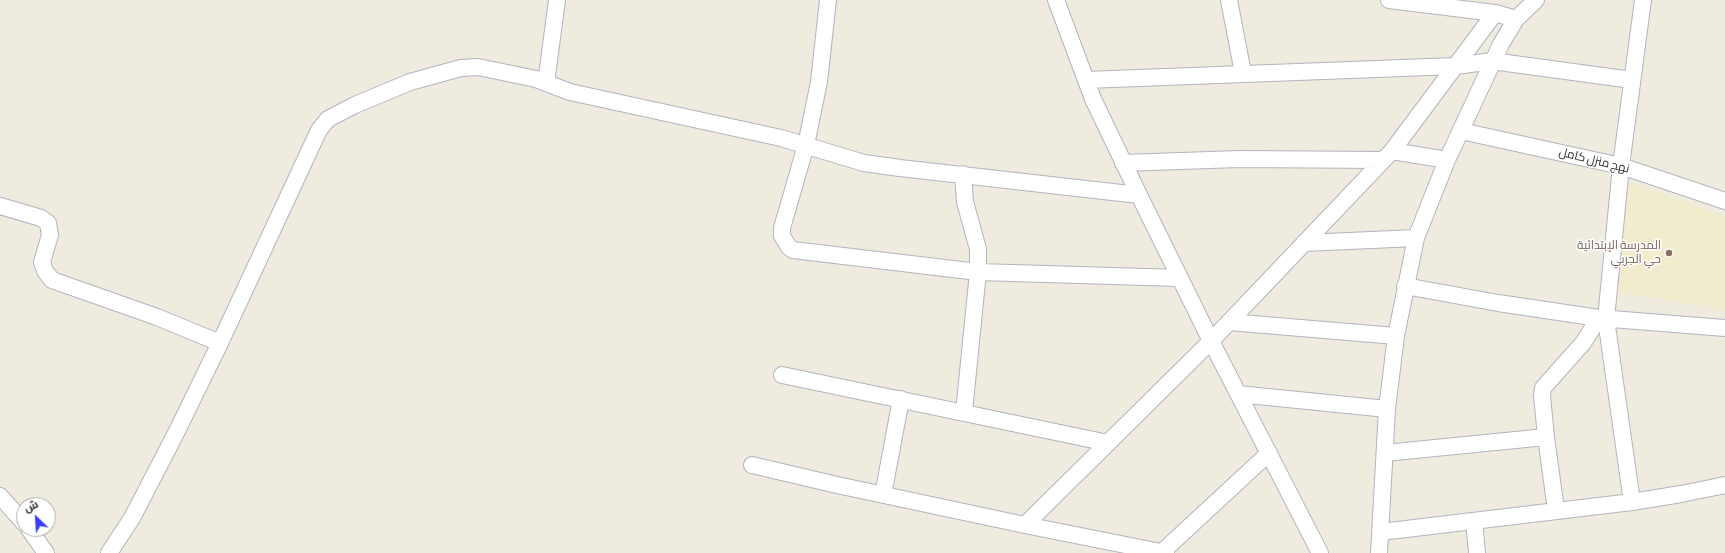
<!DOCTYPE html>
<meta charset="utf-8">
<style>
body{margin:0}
#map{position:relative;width:1725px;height:553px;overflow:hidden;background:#efebdf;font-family:"Sofia Sans Condensed",Cairo,sans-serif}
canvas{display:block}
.north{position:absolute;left:16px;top:497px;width:40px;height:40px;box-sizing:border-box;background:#fff;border:1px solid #ababab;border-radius:50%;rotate:335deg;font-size:11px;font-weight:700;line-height:16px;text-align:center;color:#2d2d2d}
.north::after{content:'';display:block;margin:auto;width:14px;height:18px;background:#3c3eff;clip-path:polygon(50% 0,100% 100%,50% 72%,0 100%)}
</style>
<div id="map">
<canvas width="1725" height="553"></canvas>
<div class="north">ش</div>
</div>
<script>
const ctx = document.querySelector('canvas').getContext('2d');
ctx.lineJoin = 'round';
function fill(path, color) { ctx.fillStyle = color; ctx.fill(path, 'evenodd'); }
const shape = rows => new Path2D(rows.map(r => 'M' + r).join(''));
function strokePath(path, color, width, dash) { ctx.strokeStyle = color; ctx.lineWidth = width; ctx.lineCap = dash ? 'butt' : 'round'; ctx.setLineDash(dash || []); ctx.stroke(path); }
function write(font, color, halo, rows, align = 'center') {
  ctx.font = font + ' "Sofia Sans Condensed",Cairo,sans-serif'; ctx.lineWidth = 3; ctx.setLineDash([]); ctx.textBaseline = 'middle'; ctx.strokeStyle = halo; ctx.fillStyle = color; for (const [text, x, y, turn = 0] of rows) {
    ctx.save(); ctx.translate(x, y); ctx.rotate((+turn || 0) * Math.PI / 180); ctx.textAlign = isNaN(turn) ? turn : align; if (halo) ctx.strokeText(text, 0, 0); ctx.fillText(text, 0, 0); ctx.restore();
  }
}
const education = shape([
 [1619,179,1725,216,1725,310,1609,290]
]);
const minor = shape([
 [828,0,819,82,806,145,782,228,782,236,789,247,793,250,978,272,1180,278],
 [1056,0,1093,99,1139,195,1211,341,1320,553],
 [1229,0,1243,73],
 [1389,0,1495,13],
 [1086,80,1456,66,1492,61,1632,80],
 [546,83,557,0],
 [1461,131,1621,166,1725,201],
 [1392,151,1447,160],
 [1123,163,1239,159,1382,160],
 [963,174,965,202,978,249,978,272,964,412],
 [0,206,41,218,48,223,50,235,42,262,45,271,52,280,157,317,220,343],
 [1304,243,1416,238],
 [1405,286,1498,303,1599,318,1725,328],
 [1229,322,1396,336],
 [782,375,1108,443],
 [1238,394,1387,409],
 [1385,453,1546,437],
 [752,465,837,485,1025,525,1166,553],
 [883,495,901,399],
 [0,496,24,523],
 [1632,502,1606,319,1621,166,1643,0],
 [1556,510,1546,437,1542,396,1543,388,1583,343,1599,318],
 [1474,521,1477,553],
 [1025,525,1211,341,1392,151,1495,13,1516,19],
 [29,529,46,553],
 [1381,532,1632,502,1681,494,1725,485],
 [1162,552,1269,453],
 [109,553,132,518,176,433,220,343,319,130,328,119,355,105,410,82,461,68,478,67,536,79,570,92,781,138,864,163,900,168,1139,195],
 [1379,553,1387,409,1396,336,1416,238,1447,160,1501,44,1516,19,1536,0]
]);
const markers = [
 [1669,253,4,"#8d6e63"]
];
const streetNames = [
 ["نهج منزل كامل",1594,161,14]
];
const educationNames = [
 ["المدرسة الإبتدائية",1661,246],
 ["حي الجربي",1661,260]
];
fill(education, '#f1ecce');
strokePath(minor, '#b3b3c1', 18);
strokePath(minor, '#fff', 16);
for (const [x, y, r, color] of markers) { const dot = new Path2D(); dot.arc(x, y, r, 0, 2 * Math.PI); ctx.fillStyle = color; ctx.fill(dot); strokePath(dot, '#fff', 1.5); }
write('12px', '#2d2d2d', '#fff', streetNames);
write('12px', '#785e54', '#fff', educationNames, 'right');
</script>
